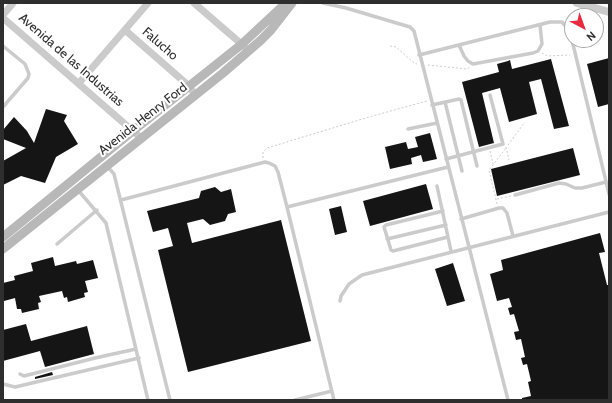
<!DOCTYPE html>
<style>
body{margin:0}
#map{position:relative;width:612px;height:403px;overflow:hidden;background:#fff;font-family:Cabin,sans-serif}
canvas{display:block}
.frame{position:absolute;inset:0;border:4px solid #2e2e2e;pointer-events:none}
.north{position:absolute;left:564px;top:8px;width:40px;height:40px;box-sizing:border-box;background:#fff;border:1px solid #ababab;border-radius:50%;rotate:139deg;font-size:11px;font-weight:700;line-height:16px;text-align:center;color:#2e2e2e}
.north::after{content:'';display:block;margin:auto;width:14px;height:18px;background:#e92b42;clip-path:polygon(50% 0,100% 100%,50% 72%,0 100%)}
</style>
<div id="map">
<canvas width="612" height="403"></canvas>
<div class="frame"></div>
<div class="north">N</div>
</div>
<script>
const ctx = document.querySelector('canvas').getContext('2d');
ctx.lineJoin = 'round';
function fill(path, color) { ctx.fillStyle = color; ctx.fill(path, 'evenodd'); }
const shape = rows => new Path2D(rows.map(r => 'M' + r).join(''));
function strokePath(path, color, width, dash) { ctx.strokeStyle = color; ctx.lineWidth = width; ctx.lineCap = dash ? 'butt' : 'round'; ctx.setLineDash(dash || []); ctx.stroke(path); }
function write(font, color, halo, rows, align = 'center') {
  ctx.font = font + ' Cabin,sans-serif'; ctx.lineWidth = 4; ctx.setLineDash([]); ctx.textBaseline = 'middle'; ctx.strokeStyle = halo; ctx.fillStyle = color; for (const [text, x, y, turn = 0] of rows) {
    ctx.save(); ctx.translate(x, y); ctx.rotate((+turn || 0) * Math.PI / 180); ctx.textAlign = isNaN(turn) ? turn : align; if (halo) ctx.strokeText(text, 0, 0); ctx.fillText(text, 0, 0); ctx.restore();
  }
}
const building = shape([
 [609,58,609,69,608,69,609,73,609,104,598,107,587,64],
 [551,59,569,126,554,129,541,79,529,82,537,114,509,122,500,88,482,93,494,143,479,147,462,82,499,72,497,64,508,61,510,60,512,69],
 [46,109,67,115,64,121,78,144,56,157,45,183,21,176,3,185,3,161,26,148,3,139,3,130,14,117,27,131,34,143],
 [430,133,437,159,423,162,421,155,411,158,412,164,390,169,385,147,406,142,408,149,418,147,415,137],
 [573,148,580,175,497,196,491,169],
 [426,184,433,209,370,226,363,201],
 [215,187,221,192,231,189,236,212,228,214,225,221,210,225,203,219,187,223,192,243,281,220,311,341,188,372,158,250,173,246,168,228,153,232,147,211,199,198,201,191],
 [341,206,347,232,335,235,329,209],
 [600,233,605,252,599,253,607,285,609,285,609,400,522,400,522,398,531,396,528,382,531,381,527,364,523,365,521,358,525,357,521,339,516,340,514,332,519,331,514,314,510,315,508,308,512,307,509,298,497,301,490,274,503,270,501,260],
 [53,257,55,266,76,261,77,264,93,260,98,278,85,281,88,292,84,293,85,297,68,302,67,297,64,298,62,291,39,296,41,302,38,303,39,309,22,313,21,309,17,309,15,298,4,301,3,283,15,280,14,276,33,271,31,263],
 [453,263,465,301,447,306,435,269],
 [26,324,31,341,87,326,94,354,45,367,40,351,3,361,3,330],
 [52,372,53,375,35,379,35,377]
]);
const path = shape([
 [390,46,396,47,414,63,417,64],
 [542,53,547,56,570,55],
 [428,65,467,69,470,67],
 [508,145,525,122],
 [506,147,509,160],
 [490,151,493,164],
 [263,158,263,152,267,148,369,117,427,101],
 [497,199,511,196],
 [497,204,489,170,506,148]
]);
const service = shape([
 [323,3,346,8,410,27,414,31,508,400],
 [459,45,464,56,468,61,473,64,533,53,538,51,542,44,540,25],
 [3,46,25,64,29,74,28,78,3,107],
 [419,55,550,22,562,22,568,29,571,36,609,194],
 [445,102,462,171],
 [432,105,459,99,461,100,477,166],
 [408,129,437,123],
 [446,159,503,144,490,95],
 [107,166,114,174,170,400],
 [437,186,451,251],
 [78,190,106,223,148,400],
 [515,195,559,183,566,184,575,188,582,188,606,182],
 [121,200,265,162,269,163,275,166,278,172,287,207,334,400],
 [287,207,448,167],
 [443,211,386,225,384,227,391,250,393,251,448,237],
 [461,219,499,208,503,208,507,213,513,236],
 [387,239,446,225],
 [57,244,97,210],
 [340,301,341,296,349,284,362,275,609,212],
 [20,374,24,376,95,358,136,349],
 [3,384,15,387,139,358],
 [295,400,332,391]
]);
const minor = shape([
 [194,3,246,48],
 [3,15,13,3],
 [3,18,141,138],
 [125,30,189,86,195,95],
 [79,83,148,3]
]);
const tertiary = shape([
 [577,3,609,12]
]);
const secondary = shape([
 [3,237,134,130,242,44,286,3],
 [3,249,223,73,260,41,271,30,292,3]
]);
const streetNames = [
 ["Falucho",160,44,41],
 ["Avenida de las Industrias",71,60,41],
 ["Avenida Henry Ford",143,119,-38]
];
fill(building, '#151515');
strokePath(path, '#cbcbcb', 1, [2, 2]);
strokePath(service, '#cbcbcb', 3.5);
strokePath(minor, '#cbcbcb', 7);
strokePath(tertiary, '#cbcbcb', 8);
strokePath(secondary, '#b8b8b8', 9);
write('13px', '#2e2e2e', '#fff', streetNames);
</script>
